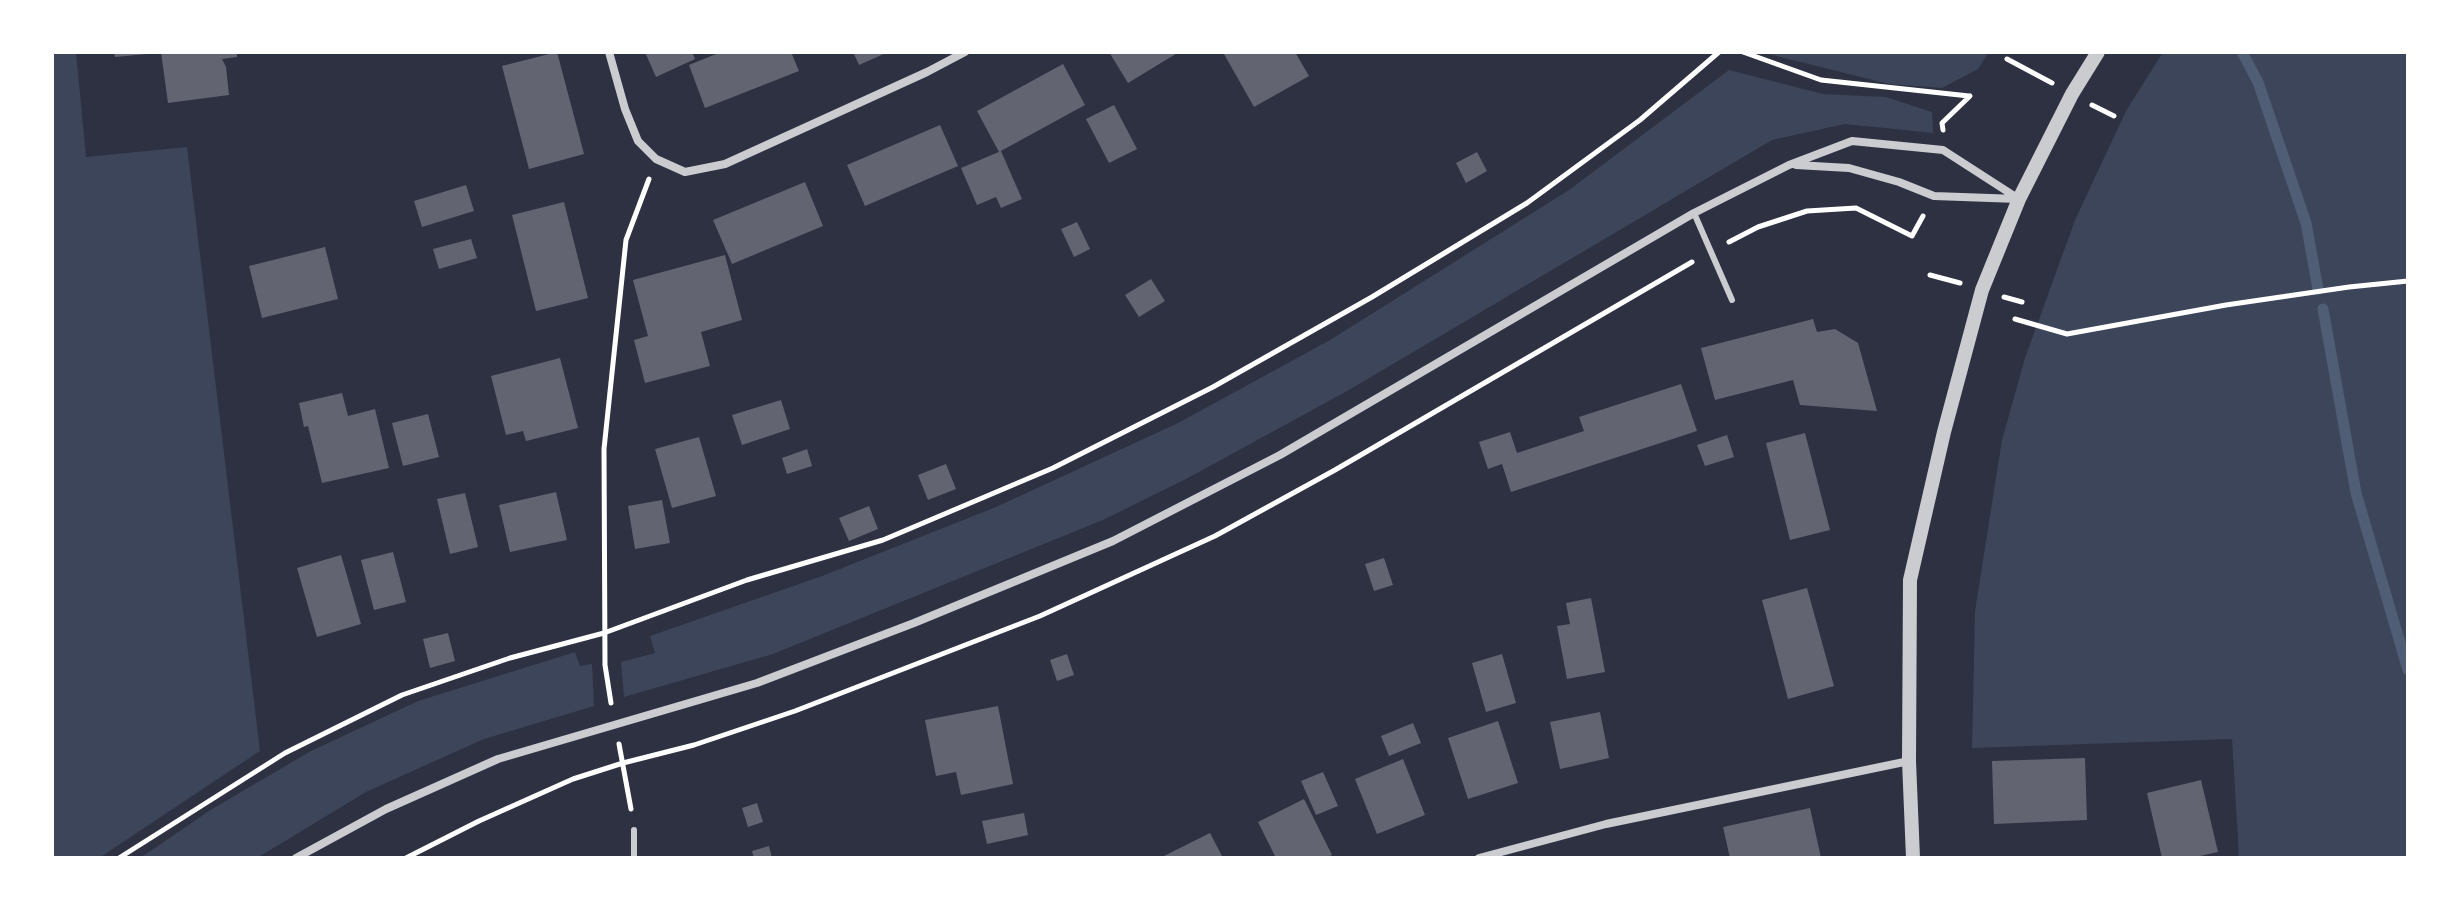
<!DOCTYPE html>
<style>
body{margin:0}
#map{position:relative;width:2460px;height:910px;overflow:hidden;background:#2d3142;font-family:"Golos Text",sans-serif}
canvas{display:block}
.frame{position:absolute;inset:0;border:54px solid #fff;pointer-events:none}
</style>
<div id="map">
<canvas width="2460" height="910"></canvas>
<div class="frame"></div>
</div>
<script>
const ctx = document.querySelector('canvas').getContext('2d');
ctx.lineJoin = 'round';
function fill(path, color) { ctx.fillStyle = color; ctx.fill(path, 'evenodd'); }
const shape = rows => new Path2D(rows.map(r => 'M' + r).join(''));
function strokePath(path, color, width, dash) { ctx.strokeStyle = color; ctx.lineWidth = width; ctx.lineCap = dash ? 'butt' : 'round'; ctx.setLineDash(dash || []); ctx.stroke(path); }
const green = shape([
 [52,52,76,52,86,157,187,147,260,751,99,858,52,858],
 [1760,52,1989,52,1978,69,1942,88,1889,84],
 [2163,52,2408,52,2408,858,2239,858,2232,739,1972,748,1975,611,2002,440,2025,358,2075,220,2126,111],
 [1729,70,1823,94,1886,97,1932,112,1933,133,1845,124,1772,140,1349,390,1186,479,1103,520,773,654,624,697,621,662,655,653,650,636,822,576,996,507,1178,423,1330,340,1569,190],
 [575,652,580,666,592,664,594,706,484,739,366,792,257,858,140,858,212,809,311,751,418,701]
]);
const stream = shape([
 [2242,52,2258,82,2306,223,2318,289],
 [2323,309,2356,493,2408,670]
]);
const building = shape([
 [114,52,146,52,147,54,115,57],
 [161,52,237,52,237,57,222,59,226,67,229,95,168,103],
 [557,52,584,154,529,169,502,66],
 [645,52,692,52,695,59,656,77],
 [721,52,791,52,799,71,705,108,689,65],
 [853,52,888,52,859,65],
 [1109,52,1179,52,1128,83],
 [1227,52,1295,52,1309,76,1254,107,1224,54],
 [1063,64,1085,105,999,152,977,111],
 [1114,105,1137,149,1109,163,1086,119],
 [940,125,958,166,865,206,847,165],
 [1001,151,1022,199,1001,208,996,197,977,205,961,168],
 [1477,152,1487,171,1466,183,1456,163],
 [805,182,823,226,732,264,713,220],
 [466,185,474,211,422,227,414,201],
 [564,202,588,298,536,311,512,215],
 [1077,222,1090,249,1074,257,1061,229],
 [471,239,477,258,439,269,433,249],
 [325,247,338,299,262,318,249,266],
 [725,255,742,320,701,332,710,366,645,383,634,340,648,336,633,280],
 [1151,279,1165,301,1139,317,1125,295],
 [1813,319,1817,332,1835,329,1858,343,1877,411,1800,405,1793,380,1715,400,1701,348],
 [560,358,578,428,526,441,523,431,506,435,491,376],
 [1681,384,1697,431,1511,492,1502,464,1488,469,1479,442,1510,432,1517,453,1584,431,1579,417],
 [342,393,348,416,375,409,389,468,322,483,308,426,304,427,299,403],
 [781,400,790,429,742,445,732,415],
 [428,414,439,457,403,466,392,423],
 [1805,433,1830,530,1790,540,1766,443],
 [1727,435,1734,457,1705,466,1697,445],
 [699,437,716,496,672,508,655,449],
 [807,449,812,466,787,474,782,458],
 [946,464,956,489,928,500,918,475],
 [556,492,567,540,510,552,499,505],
 [465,493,478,547,450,554,437,499],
 [662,500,670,543,635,549,628,506],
 [869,506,878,529,849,541,839,518],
 [393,552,406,602,374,610,361,560],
 [341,555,361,624,317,637,297,568],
 [1384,558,1393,585,1374,591,1365,564],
 [1807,588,1834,686,1788,699,1762,600],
 [1591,598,1605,672,1567,679,1557,626,1570,624,1566,603],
 [448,633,455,661,430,668,423,639],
 [1067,654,1074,675,1057,681,1050,660],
 [1502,654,1516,703,1486,712,1472,663],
 [998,706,1013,784,961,795,956,772,936,776,925,720],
 [1600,712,1609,758,1560,769,1550,722],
 [1498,721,1518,783,1468,799,1448,738],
 [1413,723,1421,743,1389,756,1381,736],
 [2085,758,2087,820,1994,824,1992,761],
 [1403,759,1425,815,1377,834,1355,779],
 [1323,772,1338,806,1316,815,1301,781],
 [2201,780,2218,852,2191,858,2162,858,2147,793],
 [1304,799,1332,855,1325,858,1276,858,1258,822],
 [757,803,763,822,748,827,742,808],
 [1810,808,1821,858,1730,858,1723,827],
 [1024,813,1028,835,987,844,982,821],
 [1210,833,1223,858,1160,858],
 [769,846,772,858,754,858,752,851]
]);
const path = shape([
 [1743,52,1821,80,1969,96],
 [2007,59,2052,83],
 [2092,105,2114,116],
 [1943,130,1942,123,1970,96],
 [1729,242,1758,227,1807,211,1856,208,1912,236,1923,216],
 [1930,275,1960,283],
 [2004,297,2022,302],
 [2015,319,2067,334,2226,305,2349,287,2408,281],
 [611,703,605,665,604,449,626,240,649,179],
 [619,744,631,809],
 [119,858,285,753,402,695,510,658,604,633,747,580,883,540,1053,468,1213,387,1372,297,1527,203,1640,120,1719,52],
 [406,858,479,821,573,779,623,763,694,745,795,711,1040,616,1215,536,1335,470,1692,262]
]);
const service = shape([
 [1694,213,1732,300],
 [634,858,634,830]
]);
const minor = shape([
 [609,52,625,109,638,141,656,159,685,172,725,164,927,72,965,52],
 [1796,165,1849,168,1899,182,1934,196,2018,199],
 [296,858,386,809,498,759,757,683,914,623,1113,541,1280,455,1694,213,1789,165,1852,141,1943,150,2019,199],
 [1479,858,1606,824,1909,761]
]);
const tertiary = shape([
 [1913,858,1909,761,1910,580,1944,432,1982,290,2019,199,2072,94,2098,52]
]);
fill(green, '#3c4559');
strokePath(stream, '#4f5d75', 11);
fill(building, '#626471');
strokePath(path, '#fff', 5);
strokePath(service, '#caccd0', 6);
strokePath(minor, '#caccd0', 8);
strokePath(tertiary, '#caccd0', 14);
</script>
